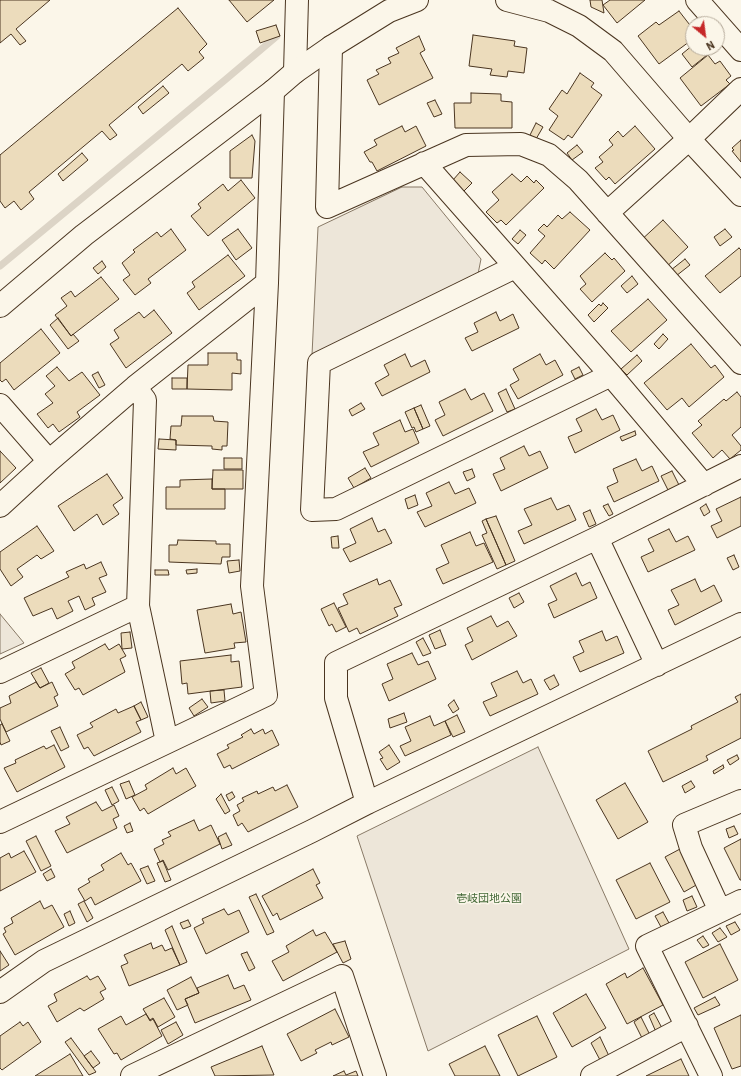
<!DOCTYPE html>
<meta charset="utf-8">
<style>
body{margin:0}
#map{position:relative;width:741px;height:1076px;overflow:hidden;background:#fbf6e9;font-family:Barlow,sans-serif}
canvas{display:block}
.north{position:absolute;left:685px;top:16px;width:40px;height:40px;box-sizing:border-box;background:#fbf6e9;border:1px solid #b4a999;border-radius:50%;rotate:151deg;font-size:11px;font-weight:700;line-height:16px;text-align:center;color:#4a3520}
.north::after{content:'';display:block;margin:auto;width:14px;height:18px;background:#c62828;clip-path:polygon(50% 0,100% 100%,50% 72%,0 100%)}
</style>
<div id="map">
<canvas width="741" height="1076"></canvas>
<div class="north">N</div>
</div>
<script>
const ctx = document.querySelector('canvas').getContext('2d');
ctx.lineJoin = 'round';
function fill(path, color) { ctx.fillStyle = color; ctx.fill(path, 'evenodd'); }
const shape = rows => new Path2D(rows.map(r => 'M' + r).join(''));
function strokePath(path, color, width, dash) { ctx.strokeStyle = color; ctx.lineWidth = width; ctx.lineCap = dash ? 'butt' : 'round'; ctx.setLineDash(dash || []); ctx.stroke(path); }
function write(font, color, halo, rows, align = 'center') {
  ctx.font = font + ' Barlow,"Noto Sans JP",sans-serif'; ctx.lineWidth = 3; ctx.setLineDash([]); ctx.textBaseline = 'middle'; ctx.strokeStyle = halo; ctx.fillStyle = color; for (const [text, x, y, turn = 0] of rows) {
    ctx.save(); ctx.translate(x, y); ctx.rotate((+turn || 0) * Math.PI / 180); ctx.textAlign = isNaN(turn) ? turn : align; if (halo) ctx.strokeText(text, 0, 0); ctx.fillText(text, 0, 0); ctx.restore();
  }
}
const green = shape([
 [402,187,422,187,481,259,478,274,312,355,318,227,402,187],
 [0,614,24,643,0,654,0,614],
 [538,747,629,949,428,1051,357,836,538,747]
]);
const stream = shape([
 [0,266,225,80,277,36]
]);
const building = shape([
 [0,0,50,0,16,29,26,41,20,45,11,34,0,43,0,0],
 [229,0,274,0,247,22,229,0],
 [590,0,602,0,604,13,591,7,590,0],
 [610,0,645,0,617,23,603,5,610,0],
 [178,8,207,44,199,52,204,58,188,71,182,64,109,125,117,135,110,140,102,131,29,192,34,199,21,210,14,201,5,208,0,201,0,155,178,8],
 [679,11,693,29,693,39,659,64,638,36,656,22,659,25,679,11],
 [276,25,280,36,260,43,256,31,276,25],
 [473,35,515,41,514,46,527,48,524,73,508,71,507,77,490,75,492,69,469,66,473,35],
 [419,36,425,50,420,53,433,78,379,105,367,80,379,74,376,70,391,63,388,58,399,53,396,48,419,36],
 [693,45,693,48,710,48,712,51,692,67,682,54,693,45],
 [708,55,715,64,720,61,731,76,726,80,730,84,701,106,680,78,708,55],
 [580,73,594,83,591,87,602,95,572,138,568,135,564,140,549,130,558,116,549,109,562,90,567,94,580,73],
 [163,86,169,93,143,114,138,107,163,86],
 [471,93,501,94,501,101,512,102,512,128,455,128,454,103,471,103,471,93],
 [435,100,442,114,434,117,427,103,435,100],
 [536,123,543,127,536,139,530,135,536,123],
 [402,126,405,132,416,126,426,146,377,171,372,162,370,162,364,152,377,145,374,140,402,126],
 [635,126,655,149,615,184,609,177,606,180,595,168,603,162,599,157,613,145,609,140,618,131,623,137,635,126],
 [252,135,255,141,252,178,230,178,230,151,252,135],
 [741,140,741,162,732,151,734,150,732,148,741,140],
 [577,145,583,152,572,160,567,153,577,145],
 [82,153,88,160,63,181,58,174,82,153],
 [460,172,472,183,464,191,453,180,460,172],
 [512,174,521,182,527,176,534,183,536,180,544,188,506,225,501,220,497,223,486,212,499,200,492,192,512,174],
 [241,180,255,198,208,236,191,216,201,208,198,204,223,184,228,191,241,180],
 [570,212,590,230,554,269,545,260,542,264,530,253,545,236,538,230,544,224,547,227,558,215,562,219,570,212],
 [663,220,688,247,664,269,639,242,663,220],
 [171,229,186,250,148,279,151,283,135,295,123,280,130,275,122,263,135,252,133,250,157,232,161,237,171,229],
 [238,229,252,248,236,260,222,240,238,229],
 [725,229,732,237,720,246,714,237,725,229],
 [520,230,526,235,518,244,512,239,520,230],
 [739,248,741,250,741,276,720,293,705,276,739,248],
 [605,253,612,260,614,258,625,271,592,302,580,289,586,284,580,276,605,253],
 [228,255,245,276,199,310,187,293,195,287,192,282,228,255],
 [685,259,690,265,676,276,671,270,685,259],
 [102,261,106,267,98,274,93,268,102,261],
 [632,276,638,284,627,293,621,286,632,276],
 [101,277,119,299,71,336,55,315,67,306,61,298,71,291,75,297,101,277],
 [648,299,667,320,631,352,611,331,648,299],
 [603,303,608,308,594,322,588,315,599,304,601,306,603,303],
 [154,310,172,333,126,368,110,344,119,338,114,330,139,312,144,318,154,310],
 [496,312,500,321,513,314,519,328,472,351,465,338,478,332,474,323,496,312],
 [58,318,71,336,73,334,79,341,68,349,50,325,58,318],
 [41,329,60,353,14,390,6,379,2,382,0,380,0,363,41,329],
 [663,334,668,339,659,349,654,344,663,334],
 [691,344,711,368,715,365,724,377,689,407,682,398,667,410,644,383,691,344],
 [208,353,237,353,237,360,241,360,241,374,232,373,232,390,187,389,188,365,208,365,208,353],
 [405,354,411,367,425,360,430,372,382,396,375,383,389,375,384,365,405,354],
 [540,354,546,365,555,360,563,375,518,399,510,385,519,380,513,369,540,354],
 [637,355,642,361,627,375,621,369,637,355],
 [57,367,69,381,82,372,100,395,77,412,80,417,59,432,53,424,48,428,37,414,53,403,45,394,55,386,46,376,57,367],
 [579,367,583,375,575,379,571,371,579,367],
 [98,372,105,385,99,388,92,375,98,372],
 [172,378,187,378,187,389,172,389,172,378],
 [465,389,471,400,484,393,493,411,443,436,435,420,445,415,439,402,465,389],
 [506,389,515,409,507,412,498,393,506,389],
 [737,392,741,397,741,427,732,435,741,446,741,450,730,459,722,450,713,458,692,433,702,425,698,421,724,399,726,401,737,392],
 [361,403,365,409,352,416,349,410,361,403],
 [421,405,430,426,423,429,414,408,421,405],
 [414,408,423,429,416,432,414,427,412,428,405,412,414,408],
 [596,409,602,420,613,415,620,430,575,453,568,437,582,431,576,419,596,409],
 [182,416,213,416,214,421,228,422,227,446,222,446,222,450,212,449,212,446,176,445,176,440,170,439,171,426,181,426,182,416],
 [400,420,405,432,413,429,419,443,371,467,363,452,379,445,373,433,400,420],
 [635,431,636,435,622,441,620,437,635,431],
 [159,439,176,440,176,450,158,449,159,439],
 [524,446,529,456,540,451,548,468,501,491,493,474,505,469,500,458,524,446],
 [0,451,16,468,0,483,0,451],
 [224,458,242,458,242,469,224,469,224,458],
 [636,459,642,471,652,466,659,481,614,502,607,487,618,482,613,469,636,459],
 [365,468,371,478,354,488,348,478,365,468],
 [472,469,475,477,467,481,463,472,472,469],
 [213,470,243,470,243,489,212,489,213,470],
 [672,471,679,485,668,490,661,476,672,471],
 [107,474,123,498,113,505,119,514,103,525,97,514,74,531,58,506,107,474],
 [212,479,212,489,225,489,225,509,166,509,166,487,180,487,180,480,212,479],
 [449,482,455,494,469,488,476,503,425,527,417,512,432,506,426,493,449,482],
 [415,495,418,505,408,509,405,499,415,495],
 [741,497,741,526,717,538,711,526,722,521,716,509,741,497],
 [551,498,557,510,569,505,576,520,524,544,518,531,532,525,524,509,551,498],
 [608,504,613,514,609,516,603,506,608,504],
 [706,504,710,512,704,516,700,508,706,504],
 [590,510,596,524,589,527,583,513,590,510],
 [496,516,515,561,506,565,486,519,496,516],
 [372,518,378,532,385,529,392,543,350,562,343,549,356,543,350,529,372,518],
 [486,519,506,565,497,569,482,535,487,533,482,521,486,519],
 [37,526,54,551,41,559,37,555,17,569,23,577,11,586,0,569,0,552,37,526],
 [669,529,676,542,688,536,695,550,648,572,641,557,654,551,648,539,669,529],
 [470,532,476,546,484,543,493,562,443,584,436,569,449,563,441,545,470,532],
 [338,536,339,548,332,548,331,537,338,536],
 [178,540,216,541,216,544,230,544,230,557,222,557,221,564,169,562,169,545,177,545,178,540],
 [734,555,739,567,733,570,727,558,734,555],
 [239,560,240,571,229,573,227,561,239,560],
 [101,562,107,575,99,578,106,592,92,598,95,605,85,610,79,596,68,601,73,611,57,619,52,608,33,616,24,598,69,577,66,572,84,564,86,569,101,562],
 [197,569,197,573,187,574,186,570,197,569],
 [155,570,168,570,169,575,155,575,155,570],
 [576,573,582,586,590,582,597,598,554,618,548,604,557,600,550,586,576,573],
 [377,579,379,585,390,580,402,605,394,608,398,616,360,634,357,628,349,632,338,608,348,604,343,594,377,579],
 [695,579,701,592,714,585,722,601,675,625,668,610,679,605,671,590,695,579],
 [519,593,524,602,514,608,509,598,519,593],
 [334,603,346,627,336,632,332,624,329,626,321,609,334,603],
 [231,604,233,614,241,612,246,642,234,643,235,648,205,653,197,610,231,604],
 [491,616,497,627,508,621,517,636,472,660,465,645,473,641,467,628,491,616],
 [440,630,446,645,435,649,429,635,440,630],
 [602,631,606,641,617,636,624,653,580,672,573,657,584,652,579,641,602,631],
 [130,632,132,648,122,649,121,633,130,632],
 [423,638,431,653,423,656,416,642,423,638],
 [105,644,109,650,119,644,126,656,120,659,125,672,83,695,79,688,75,690,65,674,75,668,72,662,105,644],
 [412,653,418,665,428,661,436,679,389,701,382,684,393,679,387,664,412,653],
 [231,655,231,662,239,661,242,687,188,694,187,683,182,684,180,661,231,655],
 [41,668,49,683,40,688,31,673,41,668],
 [517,671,523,683,531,679,538,694,490,716,483,702,497,696,491,683,517,671],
 [554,675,559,685,550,690,544,680,554,675],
 [36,682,40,688,52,682,58,695,54,697,58,706,6,732,0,719,0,708,11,703,9,696,36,682],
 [224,690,225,701,211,703,210,691,224,690],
 [741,694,741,738,706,756,708,760,663,782,648,751,692,729,691,726,738,702,735,697,741,694],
 [202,699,208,707,194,716,189,708,202,699],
 [454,700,459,709,453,713,448,705,454,700],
 [141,702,148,717,141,720,134,706,141,702],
 [134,706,141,720,136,722,141,732,94,756,88,747,84,749,77,735,93,727,90,723,116,709,118,713,134,706],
 [404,713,407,722,390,728,388,719,404,713],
 [457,715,465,732,453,737,445,721,457,715],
 [430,716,434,726,445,721,451,735,405,756,400,746,411,741,405,727,430,716],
 [2,724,10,741,1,745,0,742,0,725,2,724],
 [60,727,69,747,61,751,51,731,60,727],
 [251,729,254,734,263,729,265,734,272,730,279,745,232,769,230,765,224,768,217,754,229,748,227,745,243,737,241,735,251,729],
 [54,745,65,767,17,792,4,768,16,763,15,760,44,746,46,749,54,745],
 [389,745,400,762,387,770,380,759,383,758,379,752,389,745],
 [737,755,739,759,730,765,727,760,737,755],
 [723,765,724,768,714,774,713,771,723,765],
 [173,768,176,774,186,768,196,786,148,814,144,808,140,811,132,797,147,789,145,785,173,768],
 [129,781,135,795,126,799,120,784,129,781],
 [691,781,695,787,685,793,682,786,691,781],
 [625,783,648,822,618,839,596,800,625,783],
 [287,785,298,807,248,832,242,823,238,826,233,815,240,811,237,805,244,801,242,798,257,791,258,794,273,787,275,791,287,785],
 [112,787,119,801,112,805,105,790,112,787],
 [232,792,235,797,229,801,226,795,232,792],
 [221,794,230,811,225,814,216,799,221,794],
 [96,802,102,811,114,805,119,816,113,819,117,828,67,853,55,831,70,824,66,817,96,802],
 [194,820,199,831,211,825,220,844,168,870,163,860,160,862,154,849,164,844,162,840,171,836,168,832,194,820],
 [130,823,133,831,127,833,124,826,130,823],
 [734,826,738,834,729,838,726,829,734,826],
 [226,833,232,845,222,849,218,837,226,833],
 [36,836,51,866,41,871,26,841,36,836],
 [741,839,741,880,740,880,724,848,741,839],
 [680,849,698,884,684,892,665,857,680,849],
 [24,851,36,872,0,891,0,858,9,853,11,858,24,851],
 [121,853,128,865,131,863,141,881,95,905,91,897,85,901,78,889,90,882,88,879,104,870,101,865,121,853],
 [163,861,171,880,165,882,157,863,163,861],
 [650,863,670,902,636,919,616,880,650,863],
 [148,866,155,881,147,884,140,869,148,866],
 [51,869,55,877,47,881,43,874,51,869],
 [313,869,320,883,316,885,323,898,280,920,277,913,273,916,262,896,313,869],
 [256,894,274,932,267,935,249,897,256,894],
 [692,896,697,907,687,911,683,900,692,896],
 [40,901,44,909,52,905,64,927,15,955,3,934,6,932,4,928,13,923,11,918,40,901],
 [84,901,93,918,87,922,78,904,84,901],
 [224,909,228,915,239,910,249,932,206,954,194,928,204,923,202,919,224,909],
 [70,911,75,923,69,926,64,914,70,911],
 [663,912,669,923,661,927,655,916,663,912],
 [188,920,191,926,183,929,180,923,188,920],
 [735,922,740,930,731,935,726,926,735,922],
 [172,926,187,962,180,965,165,930,172,926],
 [720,928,727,937,718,942,712,933,720,928],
 [313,930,316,936,325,932,337,952,283,981,272,961,289,952,286,946,313,930],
 [703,936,709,945,703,948,697,940,703,936],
 [345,941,351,959,343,963,333,944,345,941],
 [151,943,153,949,162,945,165,951,172,948,180,965,129,986,121,966,128,963,124,955,151,943],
 [720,944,738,980,703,998,685,962,720,944],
 [0,951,9,965,0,971,0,951],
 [247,952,255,968,249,971,241,954,247,952],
 [643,968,663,1005,627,1024,606,984,625,973,627,978,643,968],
 [228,975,234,989,244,985,251,1000,195,1023,185,999,199,993,197,988,228,975],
 [87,976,90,980,98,976,106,989,100,992,104,999,84,1011,80,1008,57,1022,48,1006,57,1001,54,994,87,976],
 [191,977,199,993,185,999,188,1005,177,1010,167,990,191,977],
 [586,994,606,1028,572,1047,553,1013,586,994],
 [715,997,720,1005,698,1015,694,1008,715,997],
 [164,998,175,1017,158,1027,153,1018,150,1020,143,1009,164,998],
 [335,1009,349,1037,332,1045,331,1042,315,1050,317,1053,301,1061,287,1034,335,1009],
 [654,1013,662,1028,656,1032,649,1016,654,1013],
 [146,1014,150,1021,153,1019,162,1036,121,1060,117,1053,114,1054,98,1029,121,1016,126,1025,146,1014],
 [741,1015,741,1066,732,1069,714,1028,741,1015],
 [537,1016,557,1057,518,1076,498,1035,537,1016],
 [641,1017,650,1035,642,1038,634,1022,641,1017],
 [20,1022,23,1026,28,1022,41,1042,2,1070,0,1068,0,1036,20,1022],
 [176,1022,183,1035,168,1044,161,1030,176,1022],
 [600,1037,609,1056,600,1060,591,1043,600,1037],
 [71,1038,96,1072,89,1075,65,1042,71,1038],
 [262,1046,274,1075,215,1076,211,1067,262,1046],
 [485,1046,500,1076,455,1076,449,1064,485,1046],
 [91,1051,100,1063,93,1068,84,1056,91,1051],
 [70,1054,83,1076,35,1076,51,1066,70,1054],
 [681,1059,689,1076,646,1076,681,1059],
 [344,1071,346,1075,356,1071,358,1076,333,1076,344,1071]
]);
const minor = shape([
 [697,0,741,50],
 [331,47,327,207,466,145,521,144,549,155,578,180,741,363],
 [295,72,297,0],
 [424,163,611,375,704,485],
 [607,213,689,139,741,89],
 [515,267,319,363,312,510,336,509,611,375],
 [135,387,145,400,138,606,167,742],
 [0,405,49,461],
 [0,506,49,461,135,387,267,283],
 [597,538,657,665],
 [0,672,138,606],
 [367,803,336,698,336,663,597,538,741,466],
 [0,822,266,695,252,586,267,283,273,91],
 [720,911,691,848,684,825,741,801],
 [0,992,44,961,312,831,367,803,741,624],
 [132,1076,342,976,375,1076],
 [592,1076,687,1026],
 [711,1076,647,946,741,901]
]);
const tertiary = shape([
 [507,0,549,11,579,26,613,51,689,139,741,195],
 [0,306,84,235,273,91,295,72,331,47,389,11,417,0]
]);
const parkNames = [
 ["壱岐団地公園",489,898]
];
fill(green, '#ede6d9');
strokePath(green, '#887966', 1);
strokePath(stream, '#dcd4c6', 7);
fill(building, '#ecdcbc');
strokePath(building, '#4a3520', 1);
strokePath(minor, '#4a3520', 24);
strokePath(tertiary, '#4a3520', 24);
strokePath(minor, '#fbf6e9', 22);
strokePath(tertiary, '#fbf6e9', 22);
write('11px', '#436837', '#fbf6e9', parkNames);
</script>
